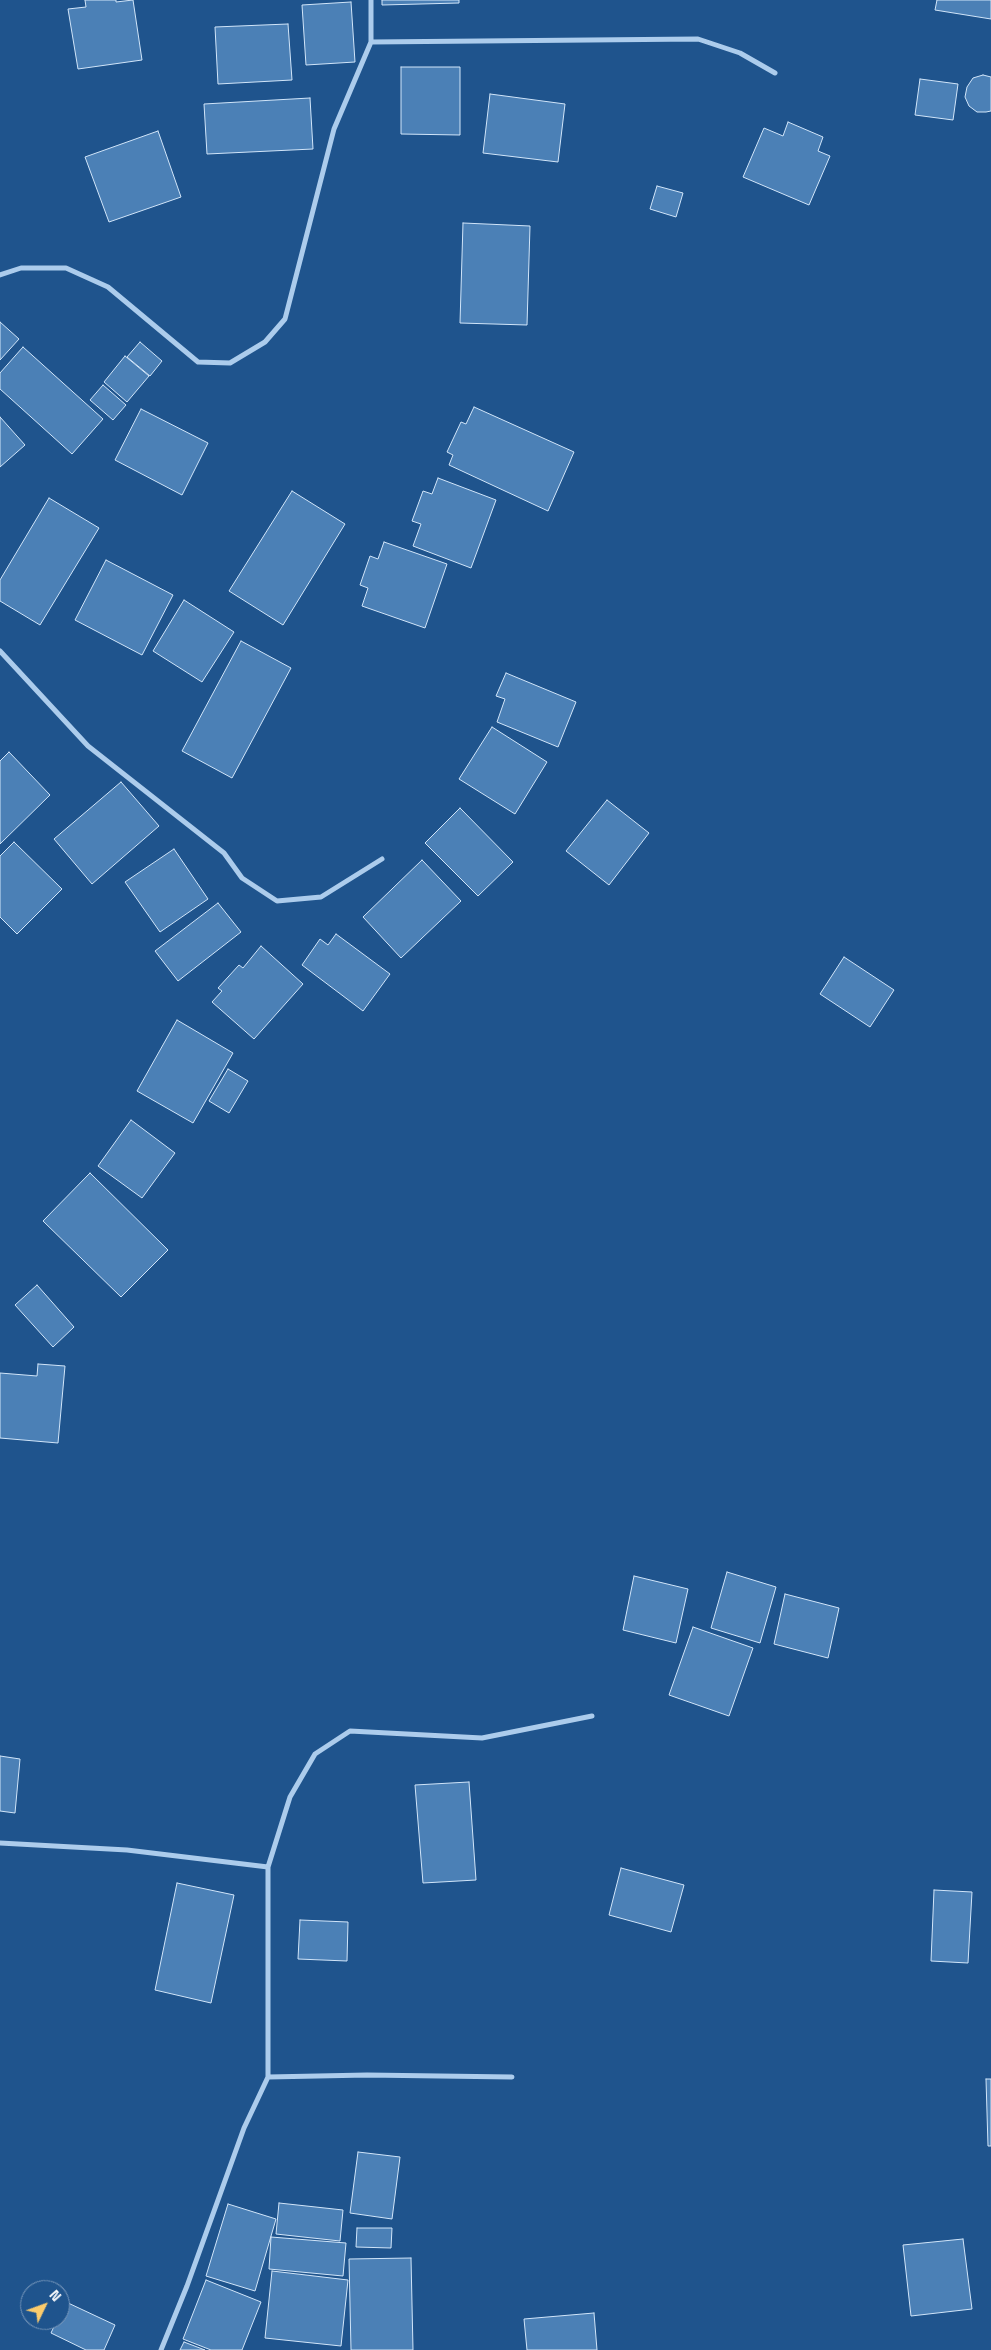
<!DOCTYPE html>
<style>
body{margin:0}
#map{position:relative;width:991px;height:2350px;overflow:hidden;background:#1f548d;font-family:"Space Grotesk",sans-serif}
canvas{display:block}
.north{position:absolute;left:20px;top:2280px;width:50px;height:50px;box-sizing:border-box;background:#1f548d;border:1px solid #7998bb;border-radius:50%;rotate:48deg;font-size:14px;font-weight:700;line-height:20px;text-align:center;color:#fff}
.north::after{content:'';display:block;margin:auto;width:18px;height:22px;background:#fbcb6c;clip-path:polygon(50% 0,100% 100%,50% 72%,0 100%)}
</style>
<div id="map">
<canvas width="991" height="2350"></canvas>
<div class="north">N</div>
</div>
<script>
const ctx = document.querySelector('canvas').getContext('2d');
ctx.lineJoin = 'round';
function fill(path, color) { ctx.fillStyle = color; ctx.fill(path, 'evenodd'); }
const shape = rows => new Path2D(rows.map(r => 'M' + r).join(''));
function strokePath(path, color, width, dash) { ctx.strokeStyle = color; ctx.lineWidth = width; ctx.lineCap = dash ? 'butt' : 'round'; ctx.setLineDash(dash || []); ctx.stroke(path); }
const building = shape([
 [85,0,116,0,116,2,133,0,142,60,78,69,68,9,86,7,85,0],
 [382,0,459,0,459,3,382,5,382,0],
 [937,0,991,0,991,19,935,10,937,0],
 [351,2,355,62,306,65,302,5,351,2],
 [288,24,292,80,218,84,215,27,288,24],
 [401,67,460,67,460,135,401,134,401,67],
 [983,75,991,77,991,111,986,112,977,112,969,106,965,97,967,87,973,78,983,75],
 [920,79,958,84,953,120,915,115,920,79],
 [490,94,565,104,558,162,483,153,490,94],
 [310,98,313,149,207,154,204,104,310,98],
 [788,122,823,137,818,151,830,156,809,205,743,177,764,128,783,136,788,122],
 [158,131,181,197,109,222,85,157,158,131],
 [657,186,683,193,676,217,650,209,657,186],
 [463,223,530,226,527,325,460,323,463,223],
 [0,322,19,339,0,360,0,322],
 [140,342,162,361,150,376,127,357,140,342],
 [23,347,103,419,72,454,0,389,0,373,23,347],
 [125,356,149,376,127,402,104,382,125,356],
 [103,385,126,405,113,420,90,400,103,385],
 [474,407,574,452,548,511,449,465,453,455,447,452,461,422,466,424,474,407],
 [141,409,208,443,182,495,115,460,141,409],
 [0,417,25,445,0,467,0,417],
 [438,478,496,500,471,568,413,546,421,524,412,521,423,491,432,494,438,478],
 [292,491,345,524,283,625,229,591,292,491],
 [49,498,99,528,40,625,0,601,0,580,49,498],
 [384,542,447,564,425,628,362,606,368,588,360,585,370,556,378,559,384,542],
 [106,560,173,595,142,655,75,620,106,560],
 [184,600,234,632,202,682,153,651,184,600],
 [241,641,291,668,232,778,182,751,241,641],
 [506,673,576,702,558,747,497,722,505,699,496,696,506,673],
 [492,727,547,762,515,814,459,779,492,727],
 [9,752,50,795,0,844,0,761,9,752],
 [121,782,159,826,92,884,54,839,121,782],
 [607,800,649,833,609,885,566,851,607,800],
 [460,808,513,862,478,896,425,843,460,808],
 [14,842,62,889,17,934,0,917,0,856,14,842],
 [174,849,208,899,160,932,125,882,174,849],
 [422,860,461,901,401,958,363,917,422,860],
 [218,903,241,932,178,981,155,951,218,903],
 [336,934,390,974,363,1011,302,965,320,939,328,945,336,934],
 [261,946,303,984,254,1039,212,1002,222,991,218,988,239,965,243,968,261,946],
 [844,957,894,990,870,1027,820,994,844,957],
 [177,1020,233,1053,193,1123,137,1091,177,1020],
 [228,1069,248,1081,229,1113,209,1101,228,1069],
 [131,1120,175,1153,142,1198,98,1166,131,1120],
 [90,1173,168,1250,121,1297,43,1221,90,1173],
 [37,1285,74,1327,53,1347,15,1305,37,1285],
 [38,1364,65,1366,58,1443,0,1438,0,1373,37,1376,38,1364],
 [727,1572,776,1587,760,1643,711,1628,727,1572],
 [634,1576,688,1589,676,1643,623,1630,634,1576],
 [785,1594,839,1608,828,1658,774,1644,785,1594],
 [693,1627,753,1648,729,1716,669,1695,693,1627],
 [0,1756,20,1759,15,1813,0,1811,0,1756],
 [469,1782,476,1880,423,1883,415,1785,469,1782],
 [621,1868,684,1885,671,1932,609,1915,621,1868],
 [177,1883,234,1895,211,2003,155,1990,177,1883],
 [934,1890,972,1892,968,1963,931,1961,934,1890],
 [300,1920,348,1922,347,1961,298,1959,300,1920],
 [986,2079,991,2079,991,2146,988,2146,986,2079],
 [358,2152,400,2157,392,2219,350,2213,358,2152],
 [279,2203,343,2210,340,2241,276,2234,279,2203],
 [228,2204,276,2219,255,2291,206,2276,228,2204],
 [357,2228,392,2228,391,2248,356,2247,357,2228],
 [271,2237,346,2243,343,2276,269,2269,271,2237],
 [963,2239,972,2309,911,2316,903,2245,963,2239],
 [411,2258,413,2350,351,2350,349,2259,411,2258],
 [272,2271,348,2280,341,2346,265,2338,272,2271],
 [206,2280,261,2302,242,2350,211,2350,183,2339,206,2280],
 [66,2302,115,2325,104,2350,86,2350,51,2333,57,2320,60,2320,60,2314,66,2302],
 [594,2313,597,2350,527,2350,524,2319,594,2313],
 [184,2342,205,2350,180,2350,184,2342]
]);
const street = shape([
 [371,42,698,39,740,53,775,73],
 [0,275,21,268,66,268,108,287,198,362,230,363,265,342,285,319,334,129,371,42,371,0],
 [0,651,88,746,224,853,242,878,277,901,321,897,382,859],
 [0,1843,127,1850,268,1867],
 [268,2077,367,2075,512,2077],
 [161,2350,187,2286,244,2128,268,2077,268,1867,290,1797,315,1754,350,1731,482,1738,592,1716]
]);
fill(building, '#4b80b6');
strokePath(building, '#d1e5f9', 1);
strokePath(street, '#acccec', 5);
</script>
